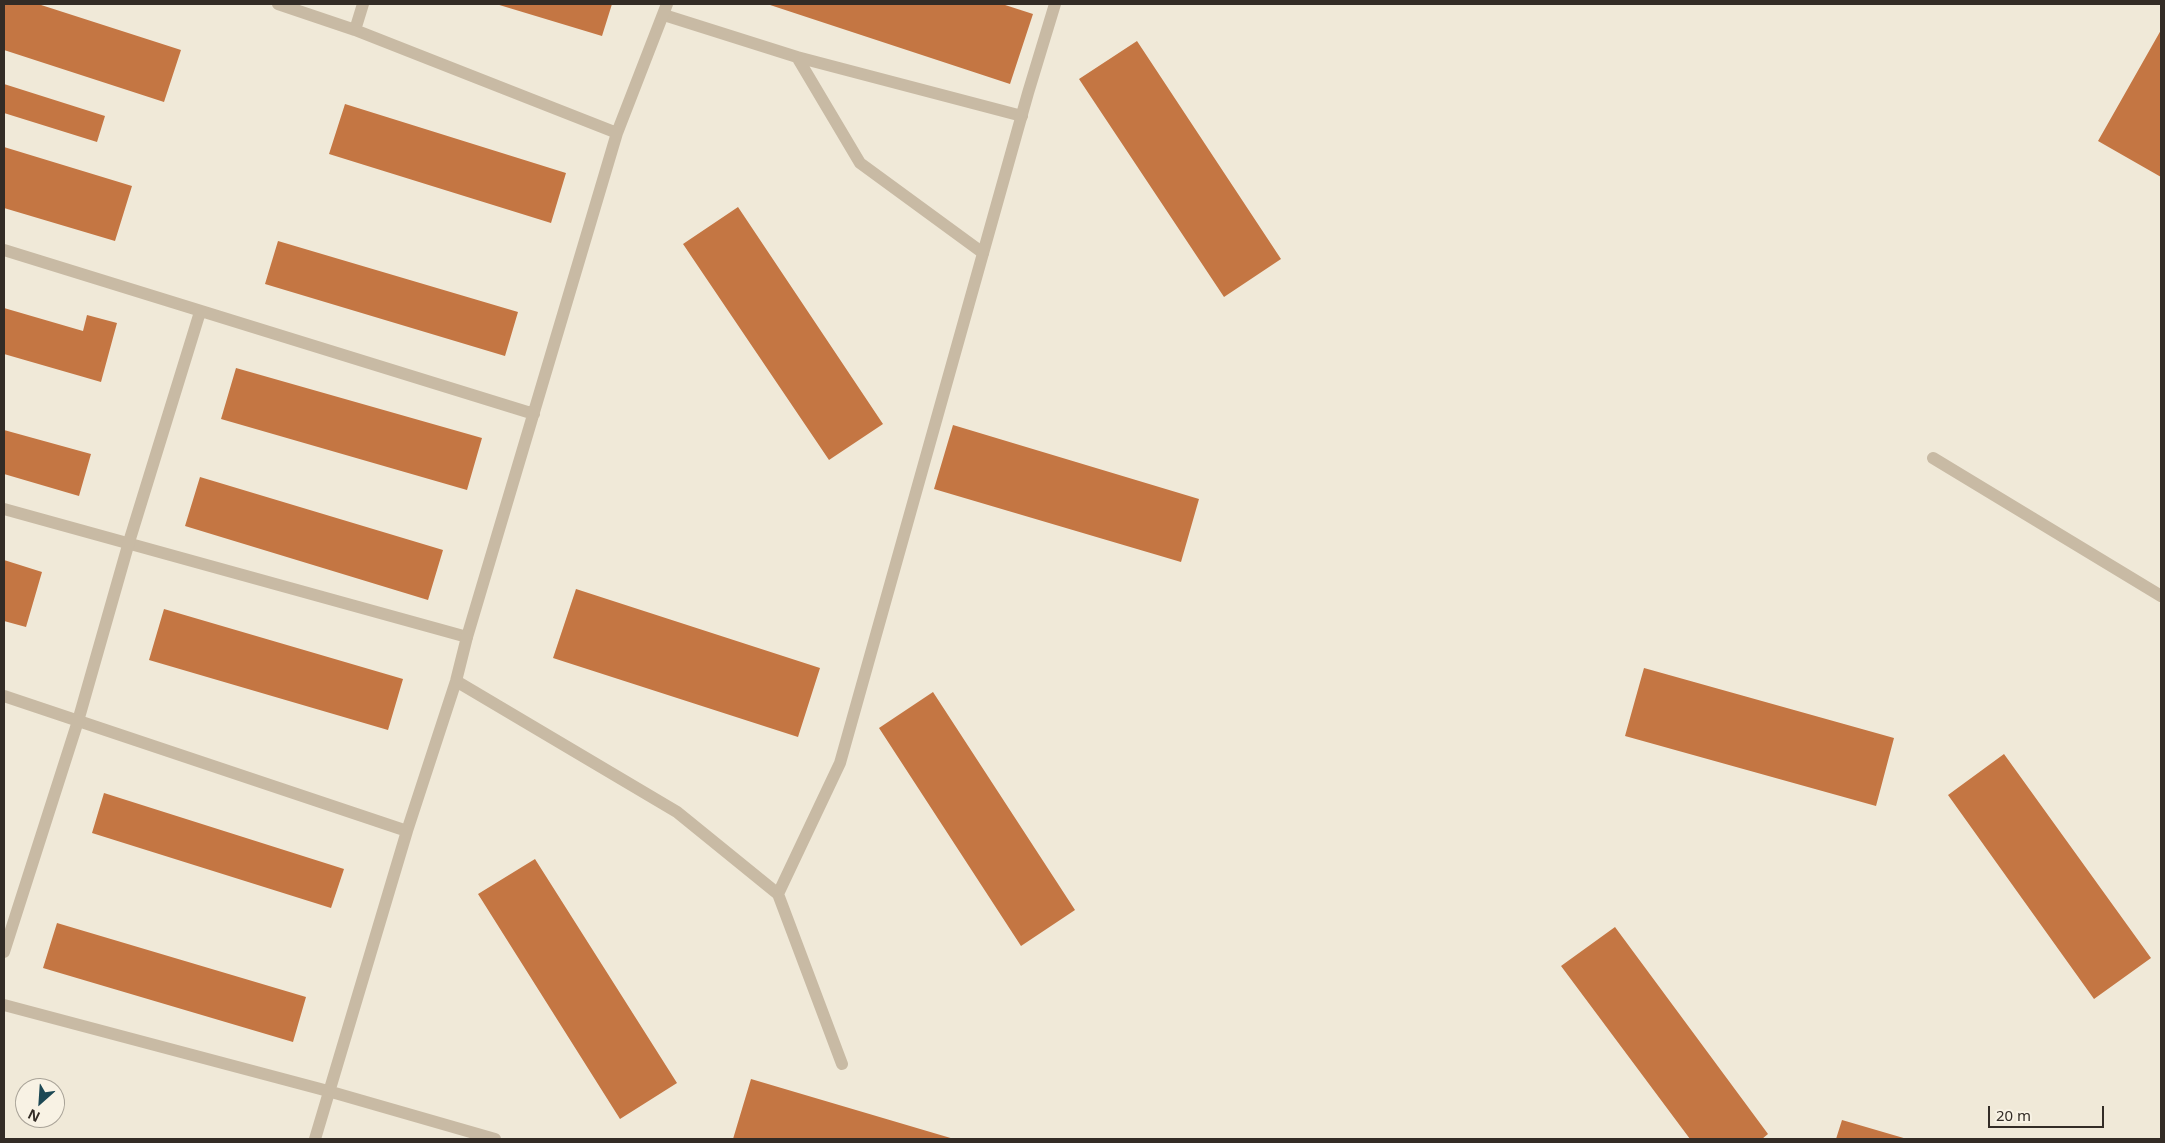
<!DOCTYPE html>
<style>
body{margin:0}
#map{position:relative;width:2165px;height:1143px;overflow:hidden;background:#f0e9d8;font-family:"Noto Sans",sans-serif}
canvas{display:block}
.frame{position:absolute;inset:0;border:5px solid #332c26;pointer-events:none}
.north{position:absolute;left:15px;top:1078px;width:50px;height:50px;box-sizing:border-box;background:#f8f2e4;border:1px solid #a9a398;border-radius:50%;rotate:206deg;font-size:14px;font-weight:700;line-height:20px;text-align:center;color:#332c26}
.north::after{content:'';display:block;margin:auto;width:18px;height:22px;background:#1c4854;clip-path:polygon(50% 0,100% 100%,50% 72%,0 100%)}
.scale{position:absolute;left:1988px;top:1106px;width:116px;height:22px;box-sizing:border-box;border:2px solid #332c26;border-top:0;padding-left:6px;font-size:15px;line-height:18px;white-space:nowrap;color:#332c26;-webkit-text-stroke:4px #f8f2e4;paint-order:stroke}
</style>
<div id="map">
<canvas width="2165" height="1143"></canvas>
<div class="frame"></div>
<div class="north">N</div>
<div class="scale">20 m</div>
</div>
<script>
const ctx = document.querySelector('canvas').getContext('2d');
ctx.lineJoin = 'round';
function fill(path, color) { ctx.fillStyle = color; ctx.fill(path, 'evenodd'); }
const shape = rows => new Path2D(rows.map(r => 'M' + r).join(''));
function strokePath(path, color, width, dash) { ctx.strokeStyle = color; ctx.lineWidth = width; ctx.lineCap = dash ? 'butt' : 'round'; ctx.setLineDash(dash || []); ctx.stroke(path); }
const building = shape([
 [4,4,38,4,181,50,164,102,4,50],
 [496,4,612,4,602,36],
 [767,4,1002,4,1033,14,1010,84],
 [2161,30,2161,177,2098,141],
 [1137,41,1281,259,1224,297,1079,79],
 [4,84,105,116,97,142,4,113],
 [345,104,566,173,551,223,329,154],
 [4,147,132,186,115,241,4,208],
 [738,207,883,424,829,460,683,244],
 [278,241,518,312,505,356,265,284],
 [4,308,83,331,87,315,117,323,101,382,4,354],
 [236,368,482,438,467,490,221,419],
 [953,425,1199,499,1181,562,934,489],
 [4,430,91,454,79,496,4,474],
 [200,477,443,550,428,600,185,526],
 [4,560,42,572,26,627,4,621],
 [576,589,820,668,798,737,553,658],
 [164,609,403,679,388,730,149,660],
 [1644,668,1894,738,1876,806,1625,736],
 [933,692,1075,910,1021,946,879,728],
 [2004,754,2151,958,2094,999,1948,795],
 [104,793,344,869,331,908,92,833],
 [535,859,677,1083,620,1119,478,894],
 [57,923,306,997,293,1042,43,968],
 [1615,927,1768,1134,1762,1139,1690,1139,1561,966],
 [751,1079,954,1139,733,1139],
 [1842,1120,1907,1139,1836,1139]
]);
const lane = shape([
 [664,15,797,57,860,163,983,253],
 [797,57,1022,116],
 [1933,458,2161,596],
 [4,509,467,637]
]);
const street = shape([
 [278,4,355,30,617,133],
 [355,30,363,4],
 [4,250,534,414],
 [456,681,677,812,778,894,842,1064],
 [4,696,407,831],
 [778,894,840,763,1028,93,1055,4],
 [4,952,78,721,129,542,200,312],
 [4,1005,328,1091,495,1139],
 [315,1139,407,831,456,681,467,637,617,133,667,4]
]);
fill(building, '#c47643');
strokePath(lane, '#c8baa4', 12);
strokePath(street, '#c8baa4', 12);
</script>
